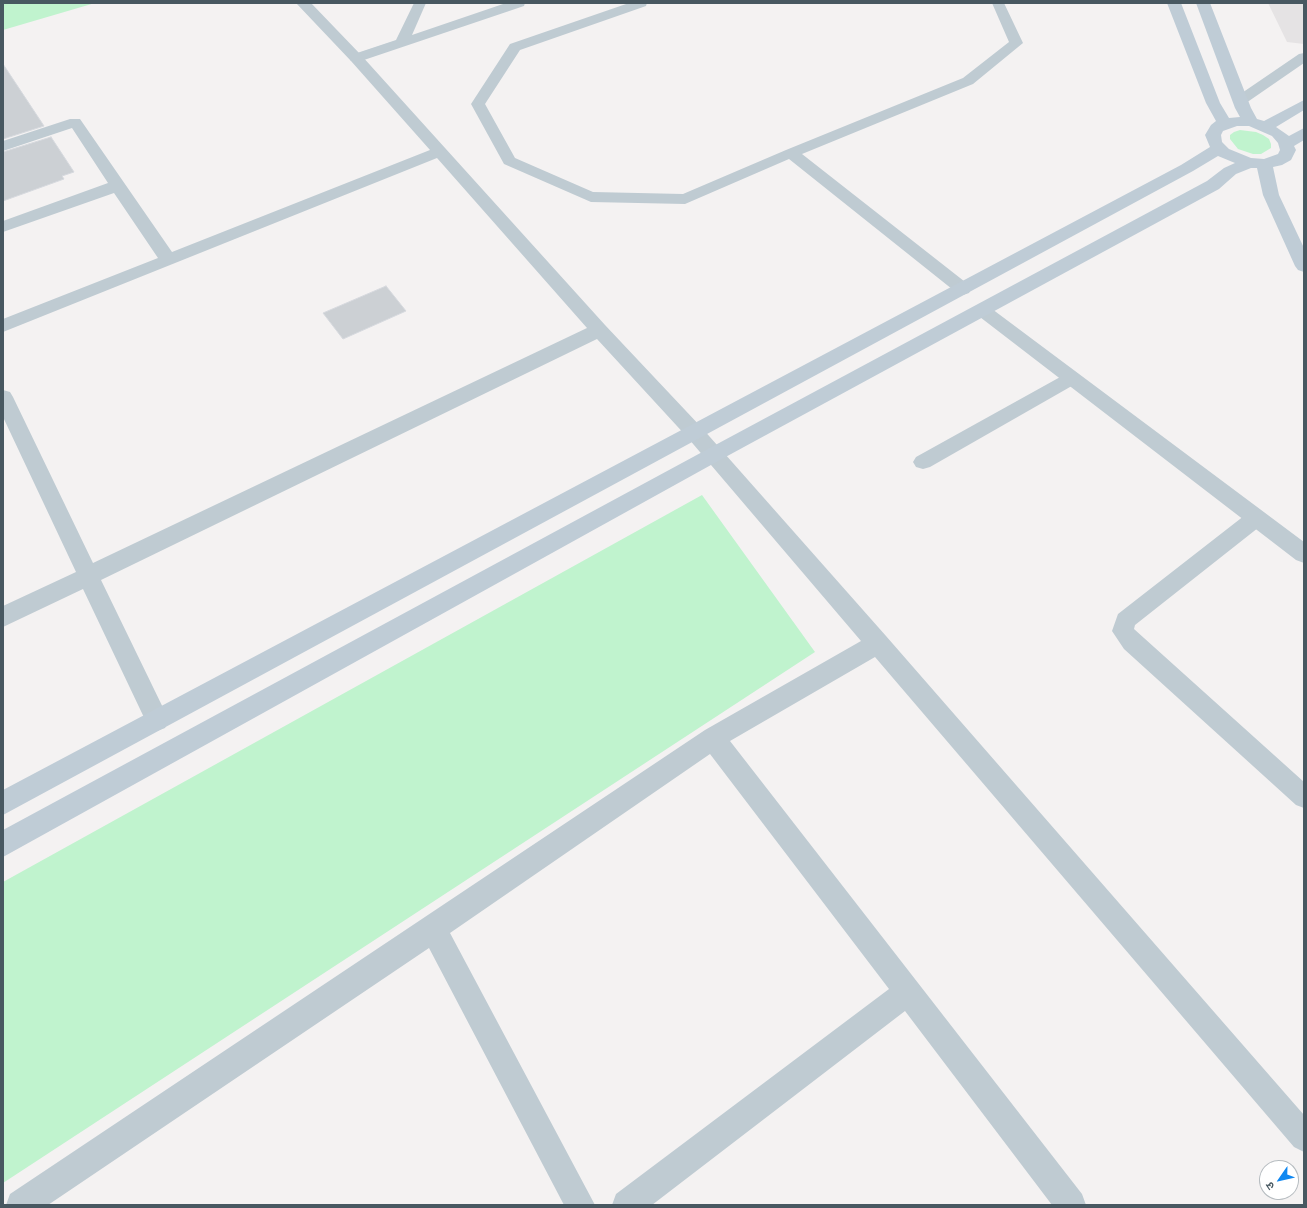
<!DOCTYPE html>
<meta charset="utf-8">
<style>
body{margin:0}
#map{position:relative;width:1307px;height:1208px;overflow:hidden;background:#f4f2f2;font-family:Barlow,"Noto Sans Devanagari",sans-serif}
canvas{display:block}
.frame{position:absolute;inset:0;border:4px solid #485861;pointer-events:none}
.north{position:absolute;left:1259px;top:1160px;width:40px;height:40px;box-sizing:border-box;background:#fff;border:1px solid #b6bcc0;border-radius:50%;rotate:236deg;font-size:11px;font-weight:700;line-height:16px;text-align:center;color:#485861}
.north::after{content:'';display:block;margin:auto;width:14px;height:18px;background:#1088f1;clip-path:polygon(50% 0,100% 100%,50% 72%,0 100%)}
</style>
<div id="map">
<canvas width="1307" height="1208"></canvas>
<div class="frame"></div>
<div class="north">उ</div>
</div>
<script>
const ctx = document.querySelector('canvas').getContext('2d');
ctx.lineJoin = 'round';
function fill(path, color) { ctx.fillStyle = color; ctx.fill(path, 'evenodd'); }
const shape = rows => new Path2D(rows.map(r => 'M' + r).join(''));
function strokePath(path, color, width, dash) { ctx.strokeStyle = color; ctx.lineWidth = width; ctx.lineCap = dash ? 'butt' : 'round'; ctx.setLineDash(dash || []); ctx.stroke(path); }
const education = shape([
 [1268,3,1304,3,1304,44,1287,42]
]);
const green = shape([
 [3,3,95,3,3,30],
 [1240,130,1256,132,1263,135,1269,139,1271,144,1271,148,1261,154,1253,154,1238,149,1230,139,1230,135,1234,132],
 [702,495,815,652,3,1183,3,882]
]);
const building = shape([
 [3,64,44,126,3,139,3,64],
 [51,137,74,172,62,176,64,179,3,201,3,152,51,137],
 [386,286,406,311,343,339,323,313,386,286]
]);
const lane = shape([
 [414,3,426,3,412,35,506,3,525,3,524,6,361,61,351,61,349,58,351,55,396,40,414,3],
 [629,3,647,3,646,6,520,50,485,104,515,158,593,192,683,194,786,150,963,78,1009,42,992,3,1004,3,1023,43,973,84,802,154,969,285,971,289,969,293,963,295,957,293,789,159,685,204,591,202,504,164,471,104,510,44,629,3],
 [1304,53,1304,63,1246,103,1236,103,1234,100,1236,97,1299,54,1304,53],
 [1071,371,1077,373,1080,378,1077,383,930,467,923,469,916,467,913,462,916,457,1071,371],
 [1256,510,1263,512,1266,518,1263,524,1135,625,1134,629,1304,782,1304,808,1296,805,1124,649,1112,631,1118,614,1249,512,1256,510]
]);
const street = shape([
 [296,3,311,3,361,55,605,325,702,428,886,636,1304,1115,1304,1152,1294,1147,875,657,730,741,1082,1194,1086,1205,1052,1205,905,1011,652,1205,612,1205,616,1194,889,989,710,754,450,933,595,1205,564,1205,429,948,48,1205,6,1205,10,1194,705,730,861,641,688,438,597,339,101,580,169,720,165,728,157,731,149,728,83,589,3,627,3,606,76,572,3,417,3,390,10,392,13,397,93,563,587,328,437,158,3,332,3,319,158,258,114,193,3,232,3,221,108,183,72,128,3,151,3,141,70,119,80,119,172,252,430,150,351,61,296,3],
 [982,304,988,306,1304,542,1304,563,1296,560,976,314,973,310,976,306,982,304]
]);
const secondary = shape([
 [1167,3,1181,3,1220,103,1229,118,1240,117,1235,108,1196,3,1210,3,1251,108,1257,119,1264,121,1304,100,1304,110,1276,127,1289,136,1304,128,1304,140,1294,146,1296,150,1291,160,1282,165,1273,167,1279,195,1304,248,1304,272,1298,270,1295,266,1263,195,1257,168,1251,168,1236,174,1219,189,720,460,3,857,3,830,706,450,1207,181,1224,168,1235,163,1218,156,1193,171,3,815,3,790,1181,165,1210,147,1205,135,1211,125,1216,121,1206,103,1167,3],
 [1237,126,1249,126,1272,136,1278,143,1280,150,1278,154,1264,159,1251,158,1229,149,1222,142,1221,135,1223,131,1237,126]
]);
fill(education, '#e5e3e4');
fill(green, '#c0f3ce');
fill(building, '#ccd0d4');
strokePath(building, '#d6d9de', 1);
fill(lane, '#bfcbd2');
fill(street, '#bfcbd2');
fill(secondary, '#bfccd6');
</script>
